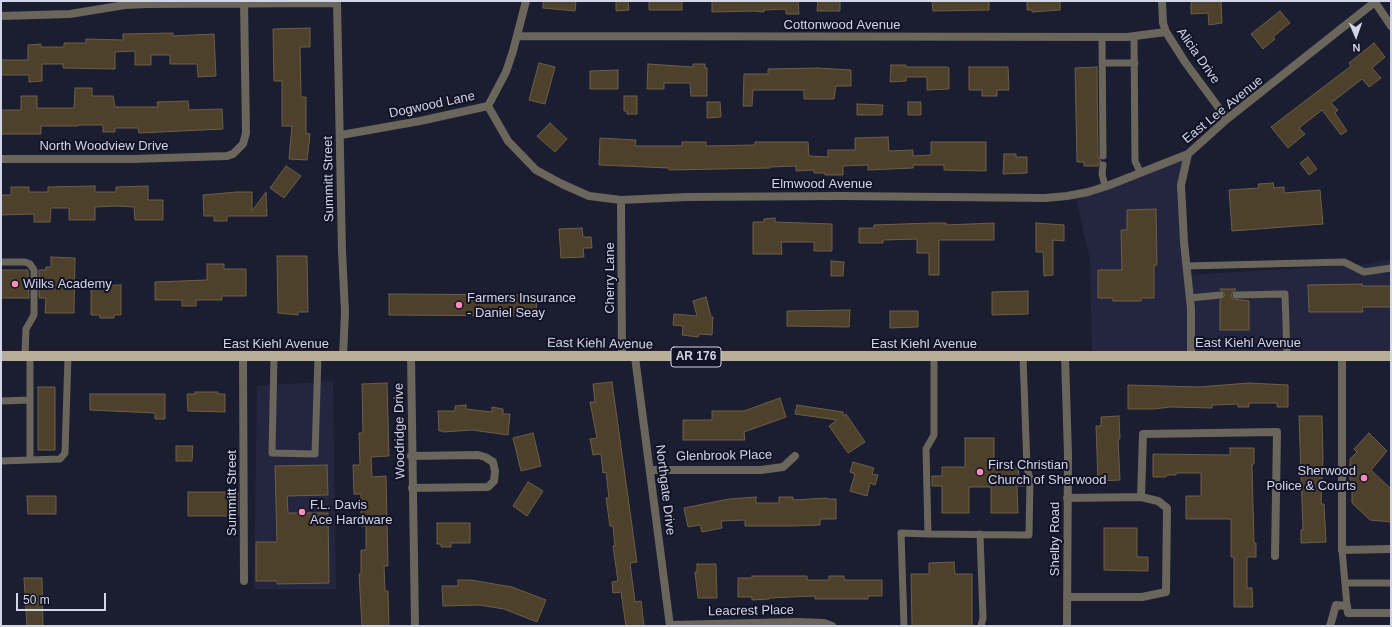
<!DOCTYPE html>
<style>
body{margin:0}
#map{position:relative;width:1392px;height:627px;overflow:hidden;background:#1b1d31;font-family:Helvetica,sans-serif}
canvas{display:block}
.frame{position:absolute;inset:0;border:2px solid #d3d6e4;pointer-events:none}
.north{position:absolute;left:1336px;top:16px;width:40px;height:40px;-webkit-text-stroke:3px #121327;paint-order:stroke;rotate:178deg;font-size:11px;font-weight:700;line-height:16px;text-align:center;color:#d3d6e4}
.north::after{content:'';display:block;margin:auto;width:14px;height:18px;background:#d3d6e4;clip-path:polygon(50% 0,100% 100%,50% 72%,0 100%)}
.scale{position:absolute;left:16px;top:593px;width:90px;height:18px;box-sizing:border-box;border:2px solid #d3d6e4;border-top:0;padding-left:5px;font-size:12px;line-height:14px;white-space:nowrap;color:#d3d6e4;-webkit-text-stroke:3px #121327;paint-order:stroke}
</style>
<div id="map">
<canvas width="1392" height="627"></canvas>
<div class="frame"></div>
<div class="north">N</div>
<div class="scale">50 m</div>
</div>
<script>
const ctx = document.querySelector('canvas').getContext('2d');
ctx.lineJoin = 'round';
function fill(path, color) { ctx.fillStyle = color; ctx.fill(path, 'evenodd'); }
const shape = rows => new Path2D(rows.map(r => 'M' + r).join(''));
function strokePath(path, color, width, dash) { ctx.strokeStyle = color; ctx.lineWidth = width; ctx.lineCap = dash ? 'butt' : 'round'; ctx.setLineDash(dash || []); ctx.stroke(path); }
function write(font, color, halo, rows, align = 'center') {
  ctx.font = font + ' Helvetica,sans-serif'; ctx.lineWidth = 4; ctx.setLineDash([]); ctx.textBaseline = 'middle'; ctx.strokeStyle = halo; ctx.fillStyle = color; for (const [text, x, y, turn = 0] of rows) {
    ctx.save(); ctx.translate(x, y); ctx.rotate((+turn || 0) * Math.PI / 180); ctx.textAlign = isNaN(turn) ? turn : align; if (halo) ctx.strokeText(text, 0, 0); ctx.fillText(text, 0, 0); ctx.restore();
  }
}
const built = shape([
 [1188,154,1183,169,1188,275,1368,264,1391,259,1391,356,1092,356,1090,260,1075,194],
 [333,381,336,589,254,589,257,386]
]);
const building = shape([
 [543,1,576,1,575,11,543,8,543,1],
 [616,1,628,1,629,10,616,11,616,1],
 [649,1,682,1,682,10,649,10,649,1],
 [712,1,798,1,799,14,786,14,786,9,764,10,764,12,754,11,712,12,712,1],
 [818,1,840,1,840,11,817,11,818,1],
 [932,1,989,1,989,10,933,11,932,1],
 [1027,1,1060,1,1060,10,1032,12,1032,10,1027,10,1027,1],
 [1191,1,1221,1,1222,23,1209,25,1208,13,1191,14,1191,1],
 [1280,11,1290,23,1273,37,1275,39,1263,49,1251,34,1280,11],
 [310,28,310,47,300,47,301,97,306,97,306,133,310,134,307,160,289,159,292,126,282,126,282,81,274,81,273,29,310,28],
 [173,33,173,36,214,34,216,76,198,77,197,64,170,64,170,55,151,55,151,65,135,65,135,51,115,52,115,69,63,68,63,64,42,64,42,81,29,82,29,75,1,75,1,60,28,60,28,45,41,44,41,47,64,47,64,43,86,43,86,39,123,40,123,34,173,33],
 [1374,43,1385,57,1372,68,1381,78,1369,87,1362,79,1331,103,1338,110,1335,113,1347,131,1341,135,1322,110,1299,128,1305,134,1288,148,1271,127,1351,66,1349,63,1374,43],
 [539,63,555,67,545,104,529,100,539,63],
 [648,64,693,67,693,64,705,64,705,68,707,68,707,96,691,96,690,83,664,83,664,89,647,89,648,64],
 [891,65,906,65,906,67,947,67,949,68,949,89,927,90,927,77,906,77,906,81,890,82,891,65],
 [969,67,1008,67,1009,90,997,90,997,96,982,96,982,90,969,90,969,67],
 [1097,67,1098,156,1101,161,1098,166,1084,166,1084,162,1077,162,1075,68,1097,67],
 [817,68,851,70,851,86,836,86,834,99,804,99,804,90,753,90,752,106,743,106,744,74,768,74,768,69,817,68],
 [618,70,618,89,590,89,590,71,618,70],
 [75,88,92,88,92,96,113,96,115,107,158,107,157,102,188,101,189,110,222,109,223,129,139,133,138,128,115,128,115,132,103,132,103,125,78,125,78,126,41,126,41,134,1,134,1,110,21,110,21,96,37,96,37,108,74,108,75,88],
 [624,96,637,96,637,114,627,114,627,111,624,111,624,96],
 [707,102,720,102,721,117,707,118,707,102],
 [908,102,921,102,921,115,908,115,908,102],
 [857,104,883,105,882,115,857,115,857,104],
 [550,123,567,139,555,152,537,136,550,123],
 [888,137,889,151,913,150,913,156,931,155,931,142,986,142,986,171,944,170,944,165,913,165,913,168,868,170,868,165,843,166,843,175,825,175,825,173,814,173,814,170,796,171,796,166,770,167,770,168,669,170,669,168,599,165,600,138,636,140,635,146,682,146,682,142,706,142,706,146,755,145,755,142,808,142,809,156,828,157,828,150,855,150,855,138,888,137],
 [1004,154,1016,154,1016,157,1027,157,1027,173,1003,174,1004,154],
 [1308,157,1317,169,1309,175,1300,163,1308,157],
 [286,166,301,176,284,198,270,188,286,166],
 [1273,183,1274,188,1284,187,1284,193,1320,190,1323,224,1232,231,1229,190,1259,188,1258,184,1273,183],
 [95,186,95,192,116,192,116,187,148,186,148,200,163,200,163,220,135,220,134,207,116,206,95,207,95,220,69,220,69,208,51,208,50,222,34,222,34,214,1,215,1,195,11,195,11,187,29,187,29,192,48,192,48,187,95,186],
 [237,192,252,192,252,211,266,192,267,216,227,216,227,221,214,221,214,216,204,216,203,195,237,192],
 [1156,209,1157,265,1154,265,1154,298,1141,298,1141,301,1113,301,1113,298,1098,298,1098,270,1122,270,1121,230,1127,230,1127,210,1156,209],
 [775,218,775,222,832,224,832,251,814,251,814,242,781,242,782,254,753,254,753,222,764,222,764,219,775,218],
 [931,223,946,223,946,225,994,223,994,240,939,240,939,275,929,275,929,253,917,253,917,239,883,240,883,243,859,243,859,228,874,228,874,225,931,223],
 [1036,223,1064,225,1064,241,1053,240,1053,275,1044,276,1043,252,1036,252,1036,223],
 [582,228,583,237,591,237,592,248,583,248,584,257,561,258,559,229,582,228],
 [277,256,307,256,308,312,298,312,298,315,278,313,277,256],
 [51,257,75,258,74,313,45,313,46,298,39,298,39,270,46,270,46,267,51,267,51,257],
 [831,261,844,262,843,276,831,276,831,261],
 [207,264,224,264,224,269,246,269,246,296,222,296,222,300,196,300,196,306,182,306,182,300,155,300,155,282,207,280,207,264],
 [1,270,28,270,29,298,1,298,1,270],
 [1362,284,1362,286,1391,286,1391,307,1362,307,1363,312,1309,312,1308,285,1362,284],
 [121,285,121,315,114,315,114,318,100,318,100,315,91,315,91,286,121,285],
 [1220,289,1236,289,1231,295,1233,299,1249,301,1249,330,1220,330,1220,300,1225,295,1220,289],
 [1028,291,1028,314,992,315,992,292,1028,291],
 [389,294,537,295,536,316,389,315,389,294],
 [706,297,711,317,713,317,712,335,699,334,698,337,682,335,683,326,673,325,674,314,697,316,693,301,706,297],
 [850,310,849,327,787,326,787,311,850,310],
 [890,311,918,311,918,327,890,328,890,311],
 [612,382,637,562,630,563,635,602,641,601,644,626,626,626,621,592,613,593,612,582,618,581,613,546,615,546,613,526,610,526,606,498,609,498,606,472,603,473,601,454,593,455,590,439,597,438,590,402,595,402,593,384,612,382],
 [387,383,389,456,371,457,372,477,386,476,388,566,384,566,385,591,388,591,389,626,362,626,359,574,361,574,361,550,366,550,366,526,361,526,361,494,354,494,353,465,360,465,359,433,363,433,362,384,387,383],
 [1249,383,1288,385,1288,407,1277,407,1277,403,1249,403,1249,407,1238,407,1238,404,1212,405,1212,408,1171,407,1153,409,1128,409,1128,385,1199,387,1249,383],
 [38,387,55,387,55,450,38,450,38,387],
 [195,392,218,392,218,394,225,394,225,412,188,411,187,394,195,394,195,392],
 [90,394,165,394,165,419,155,419,155,413,90,410,90,394],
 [780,398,786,417,744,432,745,440,683,440,683,420,712,420,712,411,744,411,780,398],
 [466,405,466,409,492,412,492,407,503,409,503,414,510,414,508,435,472,430,443,432,443,431,439,431,438,411,455,411,455,406,466,405],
 [797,405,843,412,843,416,846,414,865,442,848,453,829,426,837,420,795,414,797,405],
 [1119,416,1120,439,1118,439,1120,480,1098,481,1096,426,1101,426,1101,417,1119,416],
 [1299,416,1322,416,1323,457,1321,504,1324,504,1326,542,1301,543,1301,530,1303,530,1299,416],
 [533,433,541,466,521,471,513,438,533,433],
 [1369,433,1387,451,1371,470,1391,489,1391,522,1370,520,1352,503,1352,483,1350,483,1350,459,1357,452,1354,449,1369,433],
 [965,438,994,438,994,468,1018,467,1019,477,1024,477,1025,486,1017,486,1018,513,991,513,991,487,969,487,969,513,942,513,942,486,932,486,932,476,942,476,942,467,965,467,965,438],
 [176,446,193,446,192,461,176,461,176,446],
 [1230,448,1254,448,1254,464,1252,464,1252,468,1254,543,1256,543,1256,557,1247,557,1247,588,1252,588,1253,607,1234,607,1234,557,1231,557,1231,519,1186,519,1186,496,1201,496,1201,473,1176,473,1176,475,1166,475,1166,477,1153,477,1153,454,1230,455,1230,448],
 [853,462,874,468,872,474,878,475,875,485,870,483,867,496,850,491,855,474,850,472,853,462],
 [327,465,328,495,287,496,288,513,328,513,329,583,277,584,277,581,256,581,256,542,277,542,275,466,327,465],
 [528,482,543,491,527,516,513,506,528,482],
 [188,492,238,492,238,516,188,516,188,492],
 [27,496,56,496,56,514,28,514,27,496],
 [756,497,756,503,779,503,779,497,793,497,793,500,827,498,827,499,836,499,836,519,820,519,820,525,793,526,745,526,745,520,721,521,722,528,702,532,700,525,688,527,684,508,729,499,756,497],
 [437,523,470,523,470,543,451,543,451,547,441,547,441,544,437,544,437,523],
 [1104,528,1137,528,1137,557,1148,557,1148,571,1104,570,1104,528],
 [954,562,955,574,972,574,972,626,912,626,911,574,929,574,929,563,954,562],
 [697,564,716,564,717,598,698,598,695,572,697,572,697,564],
 [752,576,807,576,807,580,829,580,829,576,844,576,844,580,882,580,882,596,868,596,868,599,815,599,815,596,769,598,769,599,752,600,752,597,738,597,738,578,752,578,752,576],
 [24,578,42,578,43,626,27,626,24,578],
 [458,580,471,580,512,587,546,600,537,622,504,609,479,605,443,606,442,586,458,586,458,580]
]);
const service = shape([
 [1134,36,1135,161,1140,172],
 [1102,37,1103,156],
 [1102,63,1135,63],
 [1103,165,1102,174,1105,186],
 [1,262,25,262,30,264,34,270,34,315,26,329,25,356],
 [1187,266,1344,262,1364,272,1391,268],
 [1236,295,1285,294,1287,356],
 [1190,298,1220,295],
 [30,356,30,460,60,459,65,453,68,356],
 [274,357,272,453,315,454,318,357],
 [934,357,934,435,926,449,928,534,1029,535,1030,479,1027,468,1023,356],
 [1,401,30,400],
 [1,461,30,460],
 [980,534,983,618,981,626],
 [1342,550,1347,606],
 [1345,583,1391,583],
 [904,626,901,533,928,534]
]);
const minor = shape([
 [337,1,342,251,345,312,343,357],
 [1162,1,1163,23,1166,32,1185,62,1227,119],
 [1375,2,1391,26],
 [1,16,70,14,125,5,146,4,337,3],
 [517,36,1127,37,1166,32],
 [488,106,508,141,536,170,562,184,589,196,621,200,687,197,842,196,1045,198,1067,196,1088,192,1107,186,1188,154],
 [341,135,420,121,488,106,506,72,513,51,526,1],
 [1,159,132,159,227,156,233,154,243,144,246,133,244,1],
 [621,200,622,356],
 [411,356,415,626],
 [1065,356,1068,455,1067,626],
 [1342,356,1342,550,1391,549],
 [243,357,244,581],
 [635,357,670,626],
 [1191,357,1191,309,1184,242,1181,185,1188,154,1227,119,1376,1],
 [411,456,478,455,485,457,493,462,495,471,494,481,488,487,412,488],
 [650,470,761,470,783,467,795,456],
 [1141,497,1143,434,1277,432,1275,556],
 [1067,597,1142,597,1166,592,1167,508,1158,501,1141,497,1067,498],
 [670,625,797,622,824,623,832,626],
 [1330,626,1336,605,1347,606,1348,613,1391,613]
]);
const primary = shape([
 [1,356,1391,356]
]);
const markers = [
 [15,284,4,"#ff8eba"],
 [459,305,4,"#ff8eba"],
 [980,472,4,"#ff8eba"],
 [1364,478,4,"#ff8eba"],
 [302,512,4,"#ff8eba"]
];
const shields = [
 [696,357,50]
];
const shieldNames = [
 ["AR 176",696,357]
];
const streetNames = [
 ["Cottonwood Avenue",842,25],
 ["Alicia Drive",1198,56,55],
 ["Dogwood Lane",432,105,-12],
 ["East Lee Avenue",1223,110,-39],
 ["North Woodview Drive",104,146],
 ["Summitt Street",329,179,-91],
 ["Elmwood Avenue",822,184],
 ["Cherry Lane",610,278,-90],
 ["East Kiehl Avenue",1248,343],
 ["East Kiehl Avenue",276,344],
 ["East Kiehl Avenue",600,344,1],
 ["East Kiehl Avenue",924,344],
 ["Woodridge Drive",400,431,-91],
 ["Glenbrook Place",724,456,-1],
 ["Northgate Drive",665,490,83],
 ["Summitt Street",232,493,-90],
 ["Shelby Road",1055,539,-90],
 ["Leacrest Place",751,611,-1]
];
const poiNames = [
 ["Wilks Academy",23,284],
 ["Farmers Insurance",467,298],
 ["- Daniel Seay",467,313],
 ["First Christian",988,465],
 ["Church of Sherwood",988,480],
 ["Sherwood",1356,471,"right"],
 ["Police & Courts",1356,486,"right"],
 ["F.L. Davis",310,505],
 ["Ace Hardware",310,520]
];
fill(built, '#24263f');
fill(building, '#4e412b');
strokePath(building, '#6c5e47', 1);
strokePath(service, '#6a665b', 7);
strokePath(minor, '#6a665b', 8);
strokePath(primary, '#b7af98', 10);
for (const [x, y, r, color] of markers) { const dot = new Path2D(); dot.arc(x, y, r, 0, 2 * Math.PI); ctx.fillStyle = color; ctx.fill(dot); strokePath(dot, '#121327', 1.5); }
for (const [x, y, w] of shields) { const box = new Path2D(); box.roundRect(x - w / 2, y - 10, w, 20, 3); ctx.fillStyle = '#121327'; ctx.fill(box); strokePath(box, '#d3d6e4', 1); }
write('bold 12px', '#d3d6e4', null, shieldNames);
write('13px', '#d3d6e4', '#121327', streetNames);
write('13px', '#d3d6e4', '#121327', poiNames, 'left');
</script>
